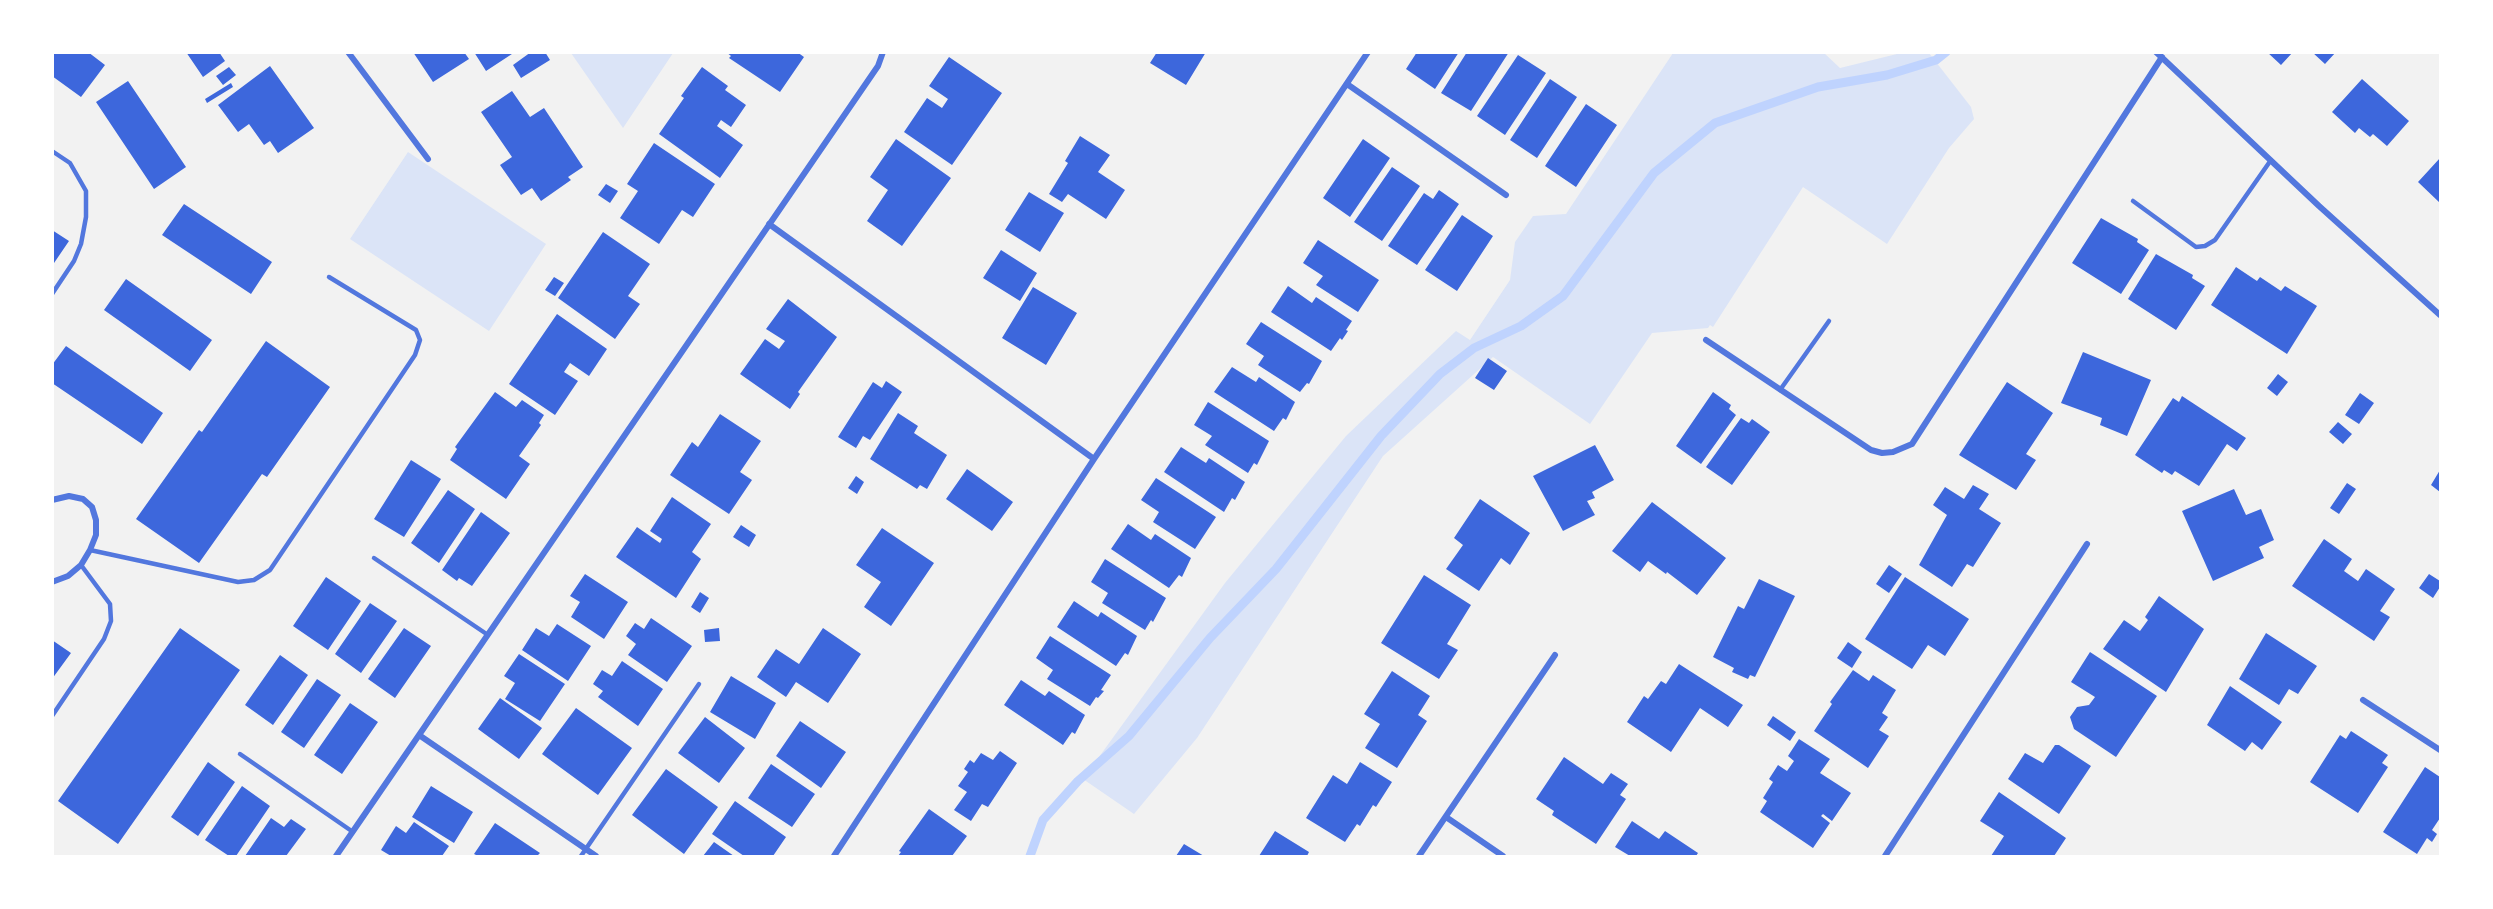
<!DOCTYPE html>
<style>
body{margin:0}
#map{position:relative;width:2493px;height:909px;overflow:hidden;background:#f2f2f2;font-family:Jost,sans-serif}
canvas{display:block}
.frame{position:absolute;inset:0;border:54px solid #fff;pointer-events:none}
</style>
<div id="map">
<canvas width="2493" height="909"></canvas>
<div class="frame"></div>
</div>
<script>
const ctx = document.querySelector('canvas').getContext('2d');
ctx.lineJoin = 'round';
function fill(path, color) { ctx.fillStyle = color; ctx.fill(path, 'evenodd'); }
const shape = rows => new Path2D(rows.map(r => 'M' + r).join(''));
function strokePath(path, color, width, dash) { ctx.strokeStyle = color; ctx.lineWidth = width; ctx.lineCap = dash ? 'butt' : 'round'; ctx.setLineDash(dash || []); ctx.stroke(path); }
const green = shape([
 [571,53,673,53,623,128],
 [1673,53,1824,53,1840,68,1901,53,1929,53,1971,107,1974,119,1949,148,1887,244,1803,187,1713,327,1710,325,1708,328,1652,333,1590,424,1493,357,1383,456,1197,738,1134,814,1083,779,1225,583,1346,436,1456,331,1470,340,1510,280,1515,242,1533,216,1566,214],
 [408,152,546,244,489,331,350,239]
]);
const stream = shape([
 [1030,856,1043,820,1078,781,1129,736,1210,638,1276,569,1381,436,1440,374,1474,348,1521,326,1563,296,1654,173,1715,123,1818,87,1887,75,1936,60,1946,52]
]);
const building = shape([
 [52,52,88,52,105,65,81,97,52,76],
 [186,52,219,52,225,61,203,77],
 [413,52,464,52,469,59,433,82],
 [474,52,515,52,486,71],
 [531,52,545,52,550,60,521,78,513,65],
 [726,52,797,52,804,57,780,92,729,58,731,56],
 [1157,52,1206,52,1186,85,1150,63],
 [1417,52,1459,52,1435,89,1406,69],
 [1467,52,1509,52,1471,111,1441,93],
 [2267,52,2293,52,2281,65],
 [2312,52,2336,52,2325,64],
 [1518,55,1546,73,1505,135,1477,116],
 [949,57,1002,93,952,165,904,132,927,98,942,108,948,99,929,86],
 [270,66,314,128,278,153,270,141,264,145,249,124,238,132,218,105],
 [229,67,236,75,223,85,216,76],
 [702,67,728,86,725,90,746,105,731,127,721,120,717,126,743,145,720,178,659,134,684,98,681,96],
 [1550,79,1577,97,1537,158,1510,140],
 [2362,79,2409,121,2387,146,2373,134,2370,137,2359,128,2355,133,2332,112],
 [128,81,186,167,154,189,96,102],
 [231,83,233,87,207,103,205,99],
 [512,91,530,117,544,108,583,167,568,177,571,180,541,201,532,188,521,195,500,165,512,157,481,112],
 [1586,104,1617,125,1576,187,1545,166],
 [1080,136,1110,155,1098,172,1125,190,1106,219,1068,194,1062,202,1049,194,1068,163,1065,161],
 [896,139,951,178,902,246,867,221,888,190,870,177],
 [1363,139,1390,158,1350,217,1323,198],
 [654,143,715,184,693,217,682,210,659,244,620,218,638,191,627,184],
 [2440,158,2440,203,2418,182],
 [1392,167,1420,186,1382,241,1354,222],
 [606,184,618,191,610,203,598,195],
 [1439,190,1459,204,1417,265,1388,246,1424,193,1433,199],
 [1029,192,1064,213,1040,252,1005,230],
 [184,204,272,262,251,294,162,235],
 [1462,215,1493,236,1457,291,1425,270],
 [2101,218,2138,239,2137,242,2149,250,2121,294,2072,263],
 [52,230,69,241,52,266],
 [603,232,650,264,628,296,640,304,615,339,558,298],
 [1318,240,1379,280,1358,312,1316,285,1323,276,1303,263],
 [1001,250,1037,273,1020,301,983,278],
 [2156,254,2193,275,2192,278,2205,286,2176,330,2128,299],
 [2236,267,2257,281,2260,277,2281,291,2285,286,2317,306,2287,354,2211,305],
 [554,277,564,283,555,296,545,290],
 [126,279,212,340,190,371,104,310],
 [1288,286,1312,303,1316,297,1352,321,1346,330,1348,331,1342,340,1340,338,1331,351,1271,312],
 [1033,287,1077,313,1046,365,1002,338],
 [788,299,837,337,798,392,800,394,790,409,740,374,765,339,779,349,785,341,766,329],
 [557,314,607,349,589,376,570,363,564,372,578,381,555,415,509,384],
 [1261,322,1322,361,1309,384,1307,383,1300,392,1258,365,1264,356,1246,344],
 [266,341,330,387,267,477,262,474,199,563,136,519,199,430,202,432],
 [66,346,163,413,142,444,52,383,52,365],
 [2083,352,2151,380,2127,436,2100,425,2102,418,2061,403],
 [1488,358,1507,371,1494,390,1475,378],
 [1232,367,1256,382,1259,377,1295,402,1286,420,1283,418,1274,431,1214,392],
 [2278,374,2288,382,2277,396,2267,388],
 [886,381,902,392,870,440,863,436,856,448,838,437,873,382,882,388],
 [2007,382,2053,413,2026,454,2036,460,2016,490,1959,455],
 [495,392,516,407,522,400,544,415,539,423,541,425,519,456,530,464,506,499,450,460,457,449,455,447],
 [1713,392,1731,405,1729,409,1736,415,1701,464,1676,446],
 [2360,393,2374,403,2359,424,2345,415],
 [2182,396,2246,438,2237,451,2227,444,2199,486,2175,471,2172,475,2164,470,2162,473,2135,455,2173,398,2179,402],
 [1208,402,1269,441,1257,465,1254,463,1248,473,1205,445,1212,436,1194,425],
 [898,413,918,426,914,433,947,455,927,489,920,485,917,489,870,459],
 [720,414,761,441,740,472,752,480,729,514,670,475,692,442,698,447],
 [1741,418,1749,423,1752,419,1770,432,1732,485,1706,467],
 [2338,422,2352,434,2343,444,2329,432],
 [1595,445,1614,480,1592,492,1595,498,1587,501,1595,515,1563,531,1533,476],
 [1181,447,1206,463,1209,458,1245,482,1235,500,1232,498,1224,512,1164,472],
 [411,460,441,479,404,537,374,519],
 [967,469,1013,502,992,531,946,499],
 [2440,470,2440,492,2431,485],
 [856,476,864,482,857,494,848,488],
 [1156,478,1216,517,1195,549,1153,522,1159,512,1141,500],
 [2347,483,2356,489,2339,514,2330,508],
 [1973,485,1989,494,1979,509,2001,523,1973,567,1967,564,1952,587,1919,565,1947,515,1933,505,1945,487,1964,499],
 [2234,489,2246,515,2261,509,2274,540,2259,547,2264,558,2213,581,2182,511],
 [448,490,475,509,439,563,411,543],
 [672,497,711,524,692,552,701,559,676,598,616,557,637,527,660,543,662,539,650,531],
 [1480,499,1530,533,1510,565,1501,558,1479,591,1446,569,1463,545,1454,538],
 [1652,502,1726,558,1697,595,1667,572,1666,574,1648,561,1640,572,1612,551],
 [481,512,510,533,472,586,459,578,457,581,442,570],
 [1128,524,1151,540,1155,534,1191,558,1182,577,1179,575,1169,588,1111,549],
 [741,525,756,535,749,547,733,537],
 [882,528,934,563,891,626,864,607,881,582,856,565],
 [2324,539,2352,559,2344,571,2358,581,2366,569,2395,589,2380,611,2390,617,2374,641,2292,586],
 [1105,559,1166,598,1153,622,1151,620,1145,630,1102,603,1108,593,1091,582],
 [1889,565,1902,574,1889,593,1876,584],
 [585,574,628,602,604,639,571,617,580,602,570,596],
 [2429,574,2440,581,2440,587,2433,598,2419,588],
 [1424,575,1471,605,1447,644,1458,650,1439,679,1381,643],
 [326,577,361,601,328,650,293,626],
 [1905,577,1969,619,1945,656,1928,645,1912,669,1865,639],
 [1759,579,1795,596,1755,677,1750,675,1748,679,1732,672,1734,668,1713,657,1738,606,1744,609],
 [700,592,709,598,700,613,691,607],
 [2159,596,2204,629,2166,692,2103,649,2124,620,2140,631,2148,620,2145,617],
 [1074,601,1098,617,1101,612,1137,636,1128,655,1125,653,1116,666,1057,627],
 [370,603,397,621,361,673,335,654],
 [651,618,692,646,667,682,628,655,636,644,626,636,635,623,644,629],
 [557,624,591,646,568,681,522,650,536,628,549,636],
 [180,628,240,670,118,844,58,801],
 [404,628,431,646,395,698,368,679],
 [719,628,720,641,705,642,704,630],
 [823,628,861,654,828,703,796,682,786,697,757,677,776,649,799,664],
 [2266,633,2317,666,2298,694,2289,689,2279,705,2239,679],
 [1050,636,1111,675,1101,690,1104,691,1098,698,1096,697,1090,706,1047,679,1053,670,1036,658],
 [52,640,71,653,52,679],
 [1848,642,1862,652,1852,668,1837,658],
 [2090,652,2157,696,2116,757,2074,729,2070,717,2077,707,2089,705,2095,697,2071,682],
 [519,654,565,684,540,721,505,699,515,683,504,676],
 [280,655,308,675,273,725,245,705],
 [622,661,663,689,638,726,598,697,603,691,593,684,602,670,612,676],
 [1679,664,1743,705,1728,727,1700,708,1671,752,1627,722,1644,696,1648,699,1661,681,1666,684],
 [1853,670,1869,681,1873,675,1896,690,1882,713,1888,717,1879,730,1889,736,1868,768,1814,731,1832,704,1830,702],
 [1392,671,1430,696,1418,715,1427,721,1397,768,1365,748,1380,724,1364,714],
 [731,676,776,703,755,739,710,712],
 [317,679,341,695,304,748,281,732],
 [1021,680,1045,696,1049,691,1085,715,1075,734,1072,732,1063,745,1004,705],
 [2230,686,2282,722,2262,750,2252,742,2245,751,2207,725],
 [500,698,542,728,519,759,478,729],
 [350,703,378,722,342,774,314,755],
 [576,708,632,748,598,795,542,754],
 [1773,716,1796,732,1790,741,1767,725],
 [705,717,745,748,719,783,678,753],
 [800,721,846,752,821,788,776,756],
 [2351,731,2388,755,2382,763,2388,767,2358,813,2310,782,2340,735,2346,739],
 [1799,739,1830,759,1820,773,1851,793,1832,821,1823,814,1821,816,1830,823,1813,848,1760,812,1767,801,1763,798,1773,782,1769,779,1778,765,1787,771,1794,761,1788,756],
 [2055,745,2059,745,2091,766,2059,814,2008,779,2025,753,2043,763],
 [1000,751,1017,763,988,807,982,804,971,821,954,810,967,792,958,786,968,772,964,769,970,760,974,763,981,753,993,760],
 [1564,757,1603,784,1611,773,1628,784,1620,795,1626,799,1596,844,1552,815,1554,811,1536,799],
 [208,762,235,782,198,836,171,817],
 [1360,762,1392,782,1376,807,1373,805,1360,826,1357,824,1345,842,1306,818,1333,775,1347,784],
 [771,764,815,794,792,827,748,798],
 [2425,767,2440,777,2440,818,2432,830,2437,834,2432,842,2427,838,2417,854,2383,832],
 [666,769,718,807,684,854,632,815],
 [242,786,270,806,236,856,229,856,205,840],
 [431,786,473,812,454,843,412,817],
 [1999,792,2066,838,2054,856,1991,856,2004,836,1980,821],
 [735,801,786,837,773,856,744,856,712,834],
 [929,809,967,836,952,856,898,856,901,852,899,851],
 [271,818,284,827,291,819,306,829,286,856,245,856],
 [1632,821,1659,839,1665,831,1698,853,1696,856,1630,856,1615,847],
 [414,822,449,846,442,856,391,856,381,850,396,826,406,833],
 [495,823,540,853,537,856,478,856,474,854],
 [1275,831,1309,852,1307,856,1259,856],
 [714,842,734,856,703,856],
 [1184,844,1204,856,1176,856]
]);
const service = shape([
 [52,151,70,163,86,191,86,217,81,244,74,261,52,294],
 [2133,201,2196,247,2205,246,2215,240,2271,160],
 [1780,390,1829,321],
 [90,550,238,582,254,580,270,570,415,355,420,340,416,330,329,277],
 [374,558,488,635],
 [52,716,104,639,111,621,110,604,81,565],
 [240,754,353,832],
 [581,856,699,684]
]);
const minor = shape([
 [348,52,428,159],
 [2156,52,2319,206,2440,315],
 [1347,84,1506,195],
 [769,224,1094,459],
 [1706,340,1871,450,1882,453,1893,452,1912,444,2162,57],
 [52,500,69,496,83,499,92,507,96,520,96,535,90,550,81,565,68,576,52,582],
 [2363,700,2440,750],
 [419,735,596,856],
 [1446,817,1503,856],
 [336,856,878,66,883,52],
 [834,856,1094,459,1368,52],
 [1419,856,1555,655],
 [1885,856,2087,544]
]);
fill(green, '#dbe4f7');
strokePath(stream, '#bfd3fe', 9);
fill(building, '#3d67dc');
strokePath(service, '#5277de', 4.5);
strokePath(minor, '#5277de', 6);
</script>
